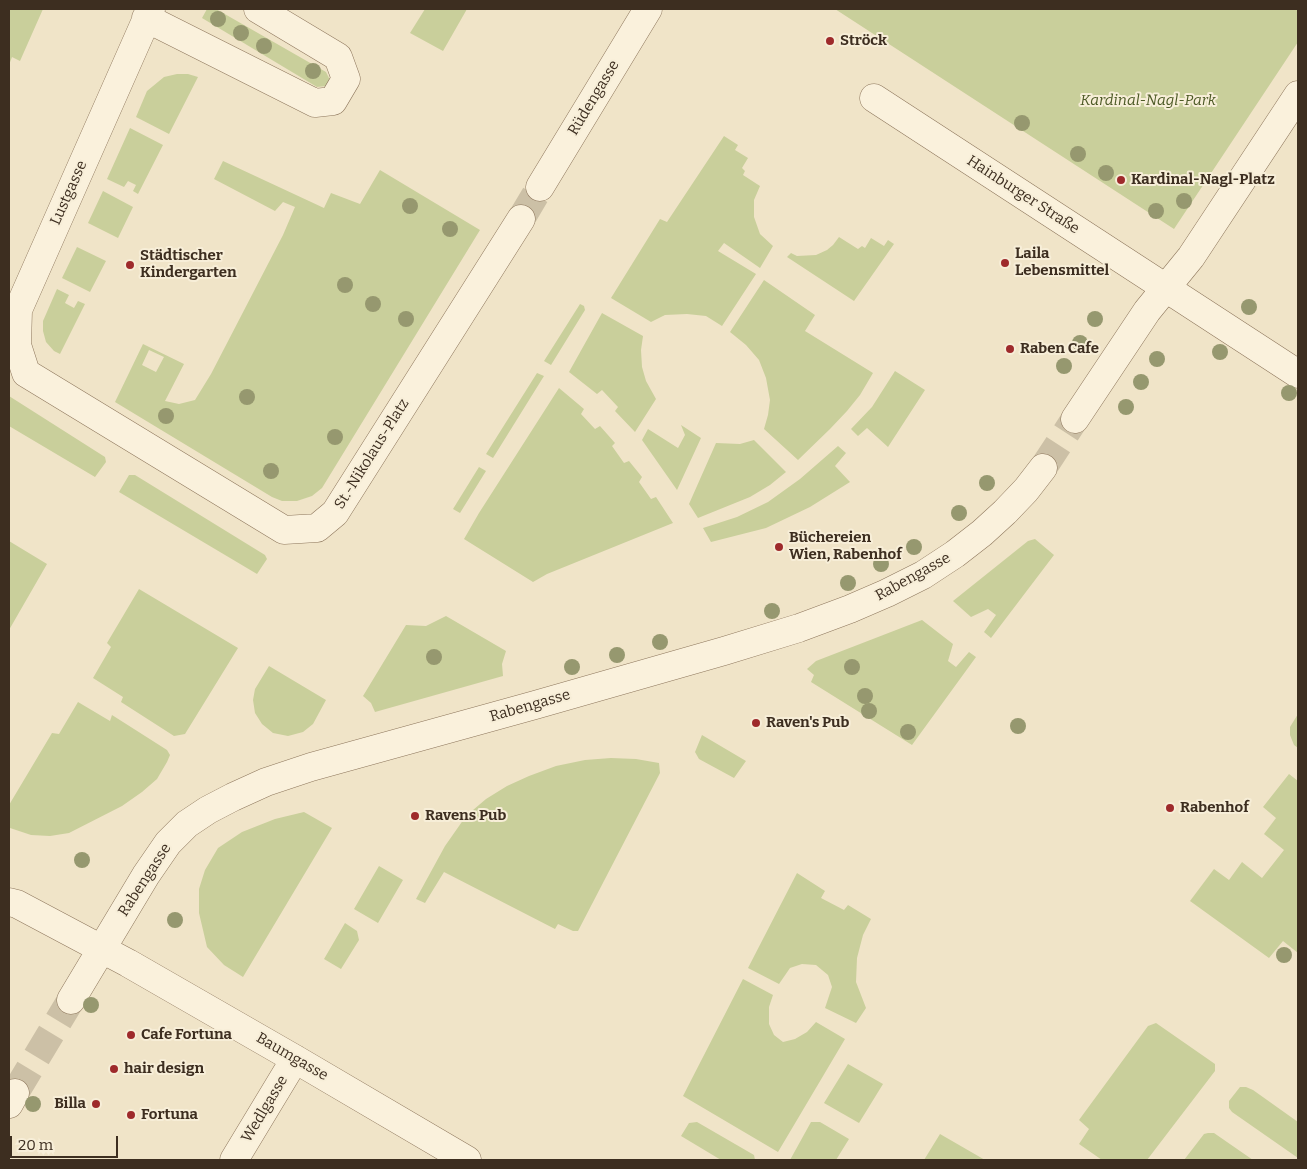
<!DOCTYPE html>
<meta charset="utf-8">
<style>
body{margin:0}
#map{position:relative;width:1307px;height:1169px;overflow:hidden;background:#f0e4c8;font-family:Bitter,serif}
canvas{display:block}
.frame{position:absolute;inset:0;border:10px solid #3d2e20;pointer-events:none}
.scale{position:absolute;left:10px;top:1136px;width:108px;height:22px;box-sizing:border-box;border:2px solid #3d2e20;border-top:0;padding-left:6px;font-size:15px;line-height:18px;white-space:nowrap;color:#3d2e20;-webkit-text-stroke:4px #f7eed8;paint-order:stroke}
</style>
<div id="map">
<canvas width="1307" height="1169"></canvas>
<div class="frame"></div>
<div class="scale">20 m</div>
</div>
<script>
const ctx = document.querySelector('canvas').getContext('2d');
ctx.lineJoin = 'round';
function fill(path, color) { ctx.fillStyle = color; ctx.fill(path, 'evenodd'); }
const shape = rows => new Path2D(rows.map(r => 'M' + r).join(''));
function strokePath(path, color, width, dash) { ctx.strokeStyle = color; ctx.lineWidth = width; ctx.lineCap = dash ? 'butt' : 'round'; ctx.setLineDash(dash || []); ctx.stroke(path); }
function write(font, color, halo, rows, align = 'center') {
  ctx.font = font + ' Bitter,serif'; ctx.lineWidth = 4; ctx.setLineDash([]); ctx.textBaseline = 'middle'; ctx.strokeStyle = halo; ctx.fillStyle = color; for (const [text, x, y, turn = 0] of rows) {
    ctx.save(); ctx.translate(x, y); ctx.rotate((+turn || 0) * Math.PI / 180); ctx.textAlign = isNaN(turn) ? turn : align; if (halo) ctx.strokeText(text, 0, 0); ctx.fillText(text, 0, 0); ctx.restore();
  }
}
const green = shape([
 [9,9,43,9,20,61,12,57,9,65],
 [207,9,216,9,326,72,330,80,329,83,326,86,317,87,202,18],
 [425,9,467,9,443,51,410,33],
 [835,9,1298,9,1298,42,1174,229],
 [177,74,188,74,198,77,169,134,136,117,147,91,164,77],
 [130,128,163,145,138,194,133,191,136,185,128,181,124,187,107,179],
 [724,136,738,145,735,150,748,158,742,168,745,171,743,175,760,186,754,200,754,217,760,234,773,246,760,268,724,243,718,251,756,274,722,326,706,316,687,314,665,315,651,322,611,298,660,219,667,222],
 [223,161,324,208,331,193,360,204,380,170,480,230,322,488,312,496,297,501,282,501,272,497,115,402,143,344,184,364,165,401,179,404,195,400,211,374,283,235,295,207,283,202,275,211,214,179],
 [149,350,164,357,156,372,142,365],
 [103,191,133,207,118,238,88,223],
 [839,237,858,249,862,246,865,248,871,238,884,246,888,240,894,244,854,301,787,257,791,253,797,256,816,255,827,250,833,245],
 [77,247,106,261,90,292,62,278],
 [764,280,815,315,805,331,873,373,860,395,847,411,830,429,798,460,764,429,768,415,770,400,766,378,759,360,746,345,730,332],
 [57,289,69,295,65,303,74,308,78,301,85,304,60,354,54,351,46,342,43,331,43,321],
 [580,304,584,306,585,310,551,365,544,361],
 [602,313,643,336,641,350,642,367,646,381,656,399,635,432,615,411,618,407,602,390,597,394,569,372],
 [895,371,925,390,888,447,867,428,858,436,851,429,872,407],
 [537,373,544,376,493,458,486,454],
 [559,388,584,409,581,414,595,429,600,426,615,443,612,446,624,463,629,461,642,477,639,482,651,499,656,497,673,523,547,574,533,582,464,539,479,513],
 [9,396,105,457,106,462,95,477,9,426],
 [681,425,701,438,677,490,642,440,648,429,678,448,685,435],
 [754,440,786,472,770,485,750,497,698,518,689,504,716,443,740,444],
 [838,446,846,453,835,466,850,482,810,507,766,528,711,542,703,528,737,517,768,502,800,479],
 [479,467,486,471,460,513,453,509],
 [129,475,135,475,265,555,267,559,257,574,119,492],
 [1035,539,1054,555,991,638,984,632,996,615,988,609,971,617,953,601,1028,541],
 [9,541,47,564,9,630],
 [139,589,238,648,185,734,174,736,121,702,123,697,93,678,111,647,107,643],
 [446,616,506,651,502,664,503,676,375,712,371,703,363,696,406,625,426,626],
 [922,620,953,644,948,661,956,667,969,652,976,657,912,745,811,682,814,675,807,669,816,661],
 [269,666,326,700,313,724,303,732,288,736,273,733,262,724,255,713,253,700,255,689],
 [78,702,110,721,112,715,167,750,170,755,167,762,157,779,142,792,122,806,69,833,50,836,31,835,10,828,9,828,9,805,52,733,59,734],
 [1298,714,1298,748,1294,745,1290,735,1290,727],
 [702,735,746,761,734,778,699,759,695,752],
 [611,758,636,759,659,763,660,773,578,931,573,931,558,924,555,929,444,872,425,903,416,899,445,846,466,816,486,799,507,786,529,776,556,766,585,760],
 [1289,774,1298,781,1298,953,1283,941,1269,958,1190,901,1214,869,1229,880,1242,862,1262,878,1284,850,1264,834,1276,818,1263,807],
 [304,812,332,828,243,977,224,965,207,947,199,913,199,889,205,870,218,848,242,832,275,819],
 [379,866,403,880,378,923,354,909],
 [797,873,825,891,821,898,844,910,848,905,871,919,863,935,857,958,856,982,866,1008,856,1023,825,1008,832,987,828,975,816,965,802,964,790,968,779,984,748,968],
 [345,923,357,931,359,940,341,969,324,959],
 [743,979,773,995,769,1007,769,1024,774,1035,783,1042,795,1039,807,1032,816,1022,845,1039,778,1152,683,1096],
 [1156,1023,1215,1064,1215,1071,1147,1160,1102,1160,1079,1144,1089,1129,1079,1120,1148,1026],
 [848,1064,883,1084,859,1123,824,1103],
 [1240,1087,1246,1087,1253,1090,1298,1122,1298,1158,1232,1112,1229,1108,1229,1101],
 [697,1122,754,1155,755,1160,721,1160,681,1136,689,1123],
 [811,1122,820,1122,849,1139,836,1160,790,1160],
 [1208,1133,1214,1133,1253,1160,1184,1160,1204,1134],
 [940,1134,985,1160,924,1160]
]);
const minorTunnel = shape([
 [521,219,540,187],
 [1043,468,1075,419],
 [15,1093,71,1000]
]);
const minor = shape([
 [151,9,18,310,17,345,26,373,284,530,317,528,335,513,521,219],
 [146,18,315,103,333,101,346,79,338,57,258,9],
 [874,98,1298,374],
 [540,187,648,9],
 [1075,419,1147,311,1191,257,1298,95],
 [9,902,17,904,128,963,295,1059,467,1160],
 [71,1000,146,875,168,843,187,824,208,810,233,797,266,782,311,767,535,705,724,651,799,628,850,609,887,593,923,575,955,554,982,533,1005,512,1026,490,1043,468],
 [9,1104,15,1093],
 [234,1160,295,1059]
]);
const trees = [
 [218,19],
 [241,33],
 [264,46],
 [313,71],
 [1022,123],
 [1078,154],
 [1106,173],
 [1184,201],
 [410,206],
 [1156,211],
 [450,229],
 [345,285],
 [373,304],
 [1249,307],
 [406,319],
 [1095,319],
 [1080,343],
 [1220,352],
 [1157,359],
 [1064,366],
 [1141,382],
 [1289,393],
 [247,397],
 [1126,407],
 [166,416],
 [335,437],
 [271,471],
 [987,483],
 [959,513],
 [914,547],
 [881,564],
 [848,583],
 [772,611],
 [660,642],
 [617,655],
 [434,657],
 [572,667],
 [852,667],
 [865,696],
 [869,711],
 [1018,726],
 [908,732],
 [82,860],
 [175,920],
 [1284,955],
 [91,1005],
 [33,1104]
];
const markers = [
 [830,41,5,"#9e2a2b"],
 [1121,180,5,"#9e2a2b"],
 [1005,263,5,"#9e2a2b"],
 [130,265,5,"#9e2a2b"],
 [1010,349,5,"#9e2a2b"],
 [779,547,5,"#9e2a2b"],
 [756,723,5,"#9e2a2b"],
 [1170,808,5,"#9e2a2b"],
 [415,816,5,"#9e2a2b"],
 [131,1035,5,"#9e2a2b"],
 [114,1069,5,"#9e2a2b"],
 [96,1104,5,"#9e2a2b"],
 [131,1115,5,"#9e2a2b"]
];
const poiNames = [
 ["Ströck",840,41],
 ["Kardinal-Nagl-Platz",1131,180],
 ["Laila",1015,254],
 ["Lebensmittel",1015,271],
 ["Städtischer",140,256],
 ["Kindergarten",140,273],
 ["Raben Cafe",1020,349],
 ["Büchereien",789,538],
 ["Wien, Rabenhof",789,555],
 ["Raven's Pub",766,723],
 ["Rabenhof",1180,808],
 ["Ravens Pub",425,816],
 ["Cafe Fortuna",141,1035],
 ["hair design",124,1069],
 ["Billa",86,1104,"right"],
 ["Fortuna",141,1115]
];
const streetNames = [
 ["Rüdengasse",594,98,-59],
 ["Lustgasse",69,193,-66],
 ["Hainburger Straße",1023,195,33],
 ["St.-Nikolaus-Platz",372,454,-58],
 ["Rabengasse",913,577,-29],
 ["Rabengasse",530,706,-16],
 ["Rabengasse",145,880,-57],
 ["Baumgasse",292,1057,30],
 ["Wedlgasse",265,1109,-59]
];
const parkNames = [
 ["Kardinal-Nagl-Park",1148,101]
];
fill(green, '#c9cf9b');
strokePath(minorTunnel, '#ccc0a6', 28, [28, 14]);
strokePath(minor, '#8d765c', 29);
strokePath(minor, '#faf1dc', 28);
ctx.fillStyle = '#96986f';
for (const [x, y] of trees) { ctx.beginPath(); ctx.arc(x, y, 8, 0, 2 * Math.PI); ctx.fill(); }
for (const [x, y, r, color] of markers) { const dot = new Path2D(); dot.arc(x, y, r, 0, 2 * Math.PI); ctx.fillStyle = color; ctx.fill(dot); strokePath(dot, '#f7eed8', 2); }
write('bold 15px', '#3d2e20', '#f7eed8', poiNames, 'left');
write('15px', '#3d2e20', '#f7eed8', streetNames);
write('italic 15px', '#4d5a26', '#f7eed8', parkNames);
</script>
